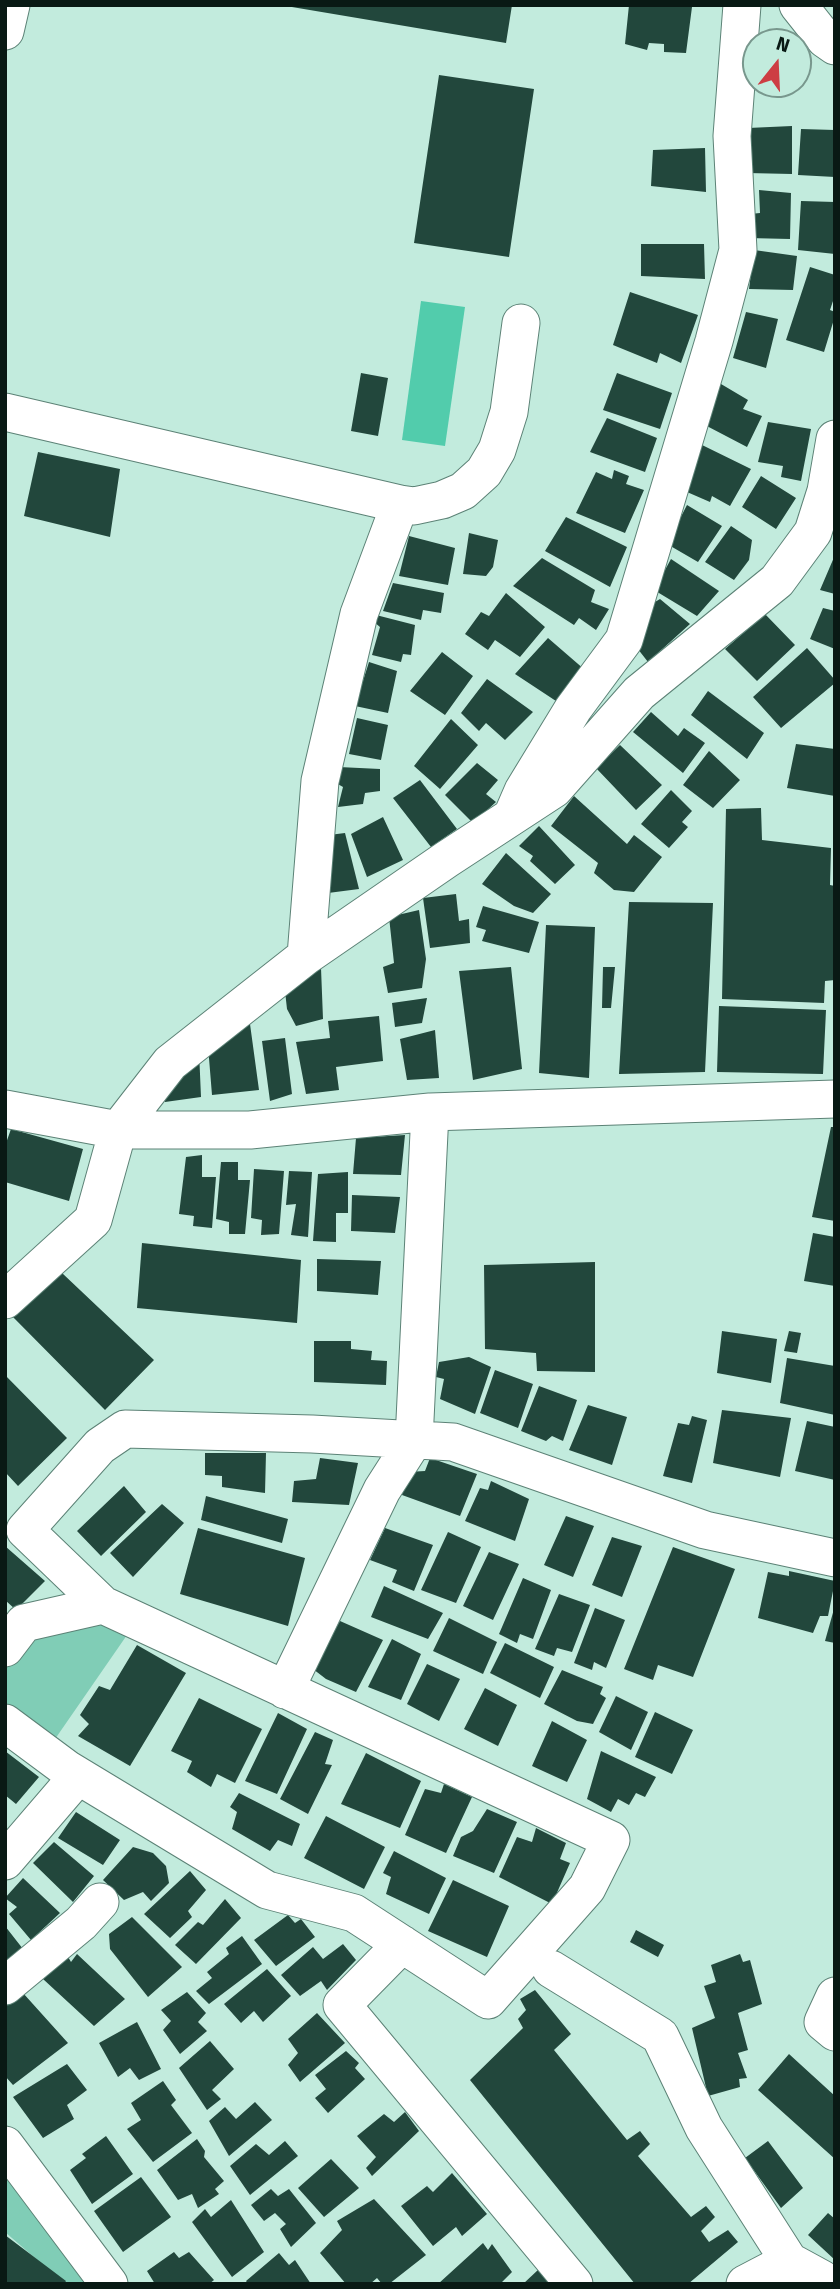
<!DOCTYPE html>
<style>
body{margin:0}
#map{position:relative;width:840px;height:2289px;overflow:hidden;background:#c2ebdd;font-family:"Fira Sans",sans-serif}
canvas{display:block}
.frame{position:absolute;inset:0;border:7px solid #091914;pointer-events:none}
.north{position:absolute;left:742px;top:28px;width:70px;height:70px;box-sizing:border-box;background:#c2ebdd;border:2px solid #78978d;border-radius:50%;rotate:18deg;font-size:19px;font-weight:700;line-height:28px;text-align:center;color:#091914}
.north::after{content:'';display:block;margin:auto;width:24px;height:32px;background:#cd3d43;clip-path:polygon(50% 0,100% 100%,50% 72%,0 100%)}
</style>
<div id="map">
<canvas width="840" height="2289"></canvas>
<div class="frame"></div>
<div class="north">N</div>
</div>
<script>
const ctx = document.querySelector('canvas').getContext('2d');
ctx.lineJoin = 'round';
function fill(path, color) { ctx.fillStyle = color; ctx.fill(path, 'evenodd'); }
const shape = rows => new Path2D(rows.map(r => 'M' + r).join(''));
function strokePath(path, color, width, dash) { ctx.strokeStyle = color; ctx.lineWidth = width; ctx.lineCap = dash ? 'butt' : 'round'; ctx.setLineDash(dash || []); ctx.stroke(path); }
const green = shape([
 [100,1620,127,1635,53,1742,5,1707,5,1669,27,1642,61,1625],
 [5,2176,89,2284,65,2284,5,2232]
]);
const water = shape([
 [421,301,465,307,445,446,402,440]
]);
const building = shape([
 [280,5,512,5,506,43],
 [629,5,692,7,686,53,664,52,664,44,649,43,647,50,625,44],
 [439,75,534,89,509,257,414,243],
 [792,126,792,174,747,173,748,128],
 [801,129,835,130,835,177,798,175],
 [705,148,706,192,651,186,653,150],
 [759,190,791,193,790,239,748,238,750,214,760,213],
 [801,201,835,202,835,254,798,250],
 [641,244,704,244,705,279,641,276],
 [754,250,797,256,793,290,749,289],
 [810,267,835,275,835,295,830,310,835,312,835,316,824,352,786,340],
 [630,292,698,315,681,363,660,353,657,363,613,345],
 [746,312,778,319,766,368,733,358],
 [361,373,388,378,378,436,351,431],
 [617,373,672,393,660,429,603,410],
 [721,384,748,400,743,409,762,416,747,447,703,424],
 [607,418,657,438,645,472,590,452],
 [768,422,811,429,801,481,781,477,783,466,758,462],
 [700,444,751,469,730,506,712,496,710,502,687,492],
 [38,452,120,469,110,537,24,516],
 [614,470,629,476,626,484,644,490,625,533,576,513,596,472,612,479],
 [761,476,796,498,776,529,742,507],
 [687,505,722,526,698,562,667,544],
 [566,517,627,547,610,587,545,551],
 [731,526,752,540,749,560,734,580,705,562],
 [469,533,498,540,493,567,486,576,463,574],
 [409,536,455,548,448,585,399,576],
 [835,555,835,594,820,590],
 [542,558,595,590,591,602,609,609,596,630,579,618,574,625,513,586],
 [671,559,719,591,697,616,654,590],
 [393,583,444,593,441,613,423,610,421,620,383,611],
 [506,593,545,627,520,657,495,640,488,650,465,634,481,612,489,616],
 [660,599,690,624,648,662,634,644,650,605],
 [823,608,835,611,835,649,810,639],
 [765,614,795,645,757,681,725,649],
 [376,615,415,625,411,655,403,654,401,662,372,655,380,627,374,622],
 [548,638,585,670,559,703,515,674],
 [807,648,835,680,835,683,781,728,753,697],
 [442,652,473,676,445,715,410,691],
 [369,662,397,671,388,713,355,706],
 [487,679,533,712,505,740,486,723,479,731,461,713],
 [708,691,764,733,747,759,691,715],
 [651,712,678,736,684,728,705,743,683,773,633,732],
 [357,718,388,725,381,760,349,754],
 [451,719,478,745,440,789,414,766],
 [796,744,835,749,835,796,787,788],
 [620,745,662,785,636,810,596,768],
 [709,751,740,780,713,808,683,785],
 [477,763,498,780,486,794,496,802,473,823,445,795],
 [339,767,380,769,380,791,365,793,363,804,338,807,343,787,336,783],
 [420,780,457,829,431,847,393,798],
 [671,790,692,811,682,822,688,827,669,848,641,824],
 [574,796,627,844,634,835,662,857,634,892,614,890,594,873,598,863,551,826],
 [761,808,762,840,831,848,830,885,835,886,835,980,825,981,824,1003,722,999,726,809],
 [383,817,403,860,367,877,351,834],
 [539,826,575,865,555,884,530,861,533,856,519,846],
 [345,833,359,889,328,893,321,836],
 [506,853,551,894,533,913,514,906,482,884],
 [456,894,459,921,469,919,470,943,430,948,423,898],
 [629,902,713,903,705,1072,619,1074],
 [483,906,539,922,529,953,482,941,486,930,476,927],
 [419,910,426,959,422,988,388,993,383,967,394,963,389,917],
 [546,925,595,927,589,1078,539,1073],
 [511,967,522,1069,473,1080,459,971],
 [603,967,615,967,611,1008,602,1008],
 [321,968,323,1019,296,1026,287,1009,285,991,307,971],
 [427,998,422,1023,395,1027,392,1003],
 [719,1006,826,1010,823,1074,717,1072],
 [379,1016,383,1061,336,1067,339,1090,306,1094,296,1042,330,1038,328,1021],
 [250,1024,259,1090,212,1095,208,1046,232,1029],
 [435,1030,439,1078,407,1080,400,1039],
 [285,1038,292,1094,270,1101,262,1041],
 [199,1051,201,1097,165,1102,164,1085],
 [831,1127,835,1127,835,1221,812,1217],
 [11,1129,83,1149,69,1201,5,1182,5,1146],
 [405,1135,401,1175,353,1174,356,1138],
 [202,1155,202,1177,216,1177,212,1228,193,1226,194,1216,179,1214,186,1157],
 [221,1162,238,1162,238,1180,250,1180,245,1234,229,1234,229,1222,216,1219],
 [254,1169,284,1171,279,1234,261,1235,262,1220,251,1218],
 [289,1171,312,1172,308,1237,291,1235,296,1204,286,1205],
 [348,1172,348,1213,336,1213,336,1242,313,1241,318,1174],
 [352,1195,400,1197,395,1233,351,1231],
 [813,1233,835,1237,835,1286,804,1281],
 [142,1243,301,1260,297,1323,137,1308],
 [317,1259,381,1261,378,1295,317,1291],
 [595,1262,595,1372,537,1371,536,1353,485,1349,484,1265],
 [62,1273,154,1360,105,1410,12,1316],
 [722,1331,777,1339,771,1383,717,1373],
 [789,1331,801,1333,797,1353,784,1351],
 [314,1341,351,1341,351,1349,372,1351,371,1360,387,1361,386,1385,314,1382],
 [469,1357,491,1367,475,1414,440,1399,444,1379,436,1377,439,1362],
 [787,1358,835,1366,835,1415,780,1403],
 [495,1370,533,1384,518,1428,480,1413],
 [5,1375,67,1438,18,1486,5,1472],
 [539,1386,577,1400,563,1441,552,1436,546,1441,521,1431],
 [588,1405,627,1417,612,1465,569,1450],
 [722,1410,791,1418,780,1477,713,1463],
 [692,1416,707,1420,692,1483,663,1476,678,1423,689,1425],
 [807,1421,835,1427,835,1480,795,1471],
 [205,1453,266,1453,265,1493,222,1487,222,1476,205,1475],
 [320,1458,358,1463,349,1505,292,1502,294,1481,316,1479],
 [430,1458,477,1474,460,1516,402,1495,408,1472,425,1471],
 [491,1481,529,1499,515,1541,465,1521,480,1488,488,1490],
 [124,1486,146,1512,101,1556,77,1531],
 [206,1496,288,1519,282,1543,201,1520],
 [162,1504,184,1523,133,1577,110,1553],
 [566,1516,594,1526,573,1577,544,1565],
 [198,1528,305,1558,288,1626,180,1594],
 [385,1528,433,1545,414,1591,392,1582,397,1570,370,1560],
 [448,1532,481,1547,456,1603,421,1590],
 [612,1537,642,1546,622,1597,592,1585],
 [5,1546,45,1581,16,1610,5,1600],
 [673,1547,735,1569,693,1677,658,1665,653,1680,624,1669],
 [489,1552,519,1564,493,1620,463,1606],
 [789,1571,835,1581,828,1616,820,1616,813,1633,758,1618,768,1572,789,1576],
 [523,1578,551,1590,533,1639,520,1634,517,1643,499,1634],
 [384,1586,443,1613,428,1639,371,1617],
 [559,1594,590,1605,572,1652,557,1648,554,1656,535,1649],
 [595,1608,625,1620,606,1668,594,1662,592,1670,574,1663],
 [834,1609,835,1609,835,1643,825,1641],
 [449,1618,497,1642,483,1674,433,1651],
 [340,1621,383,1640,356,1692,326,1679,313,1669],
 [392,1639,421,1654,401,1700,368,1687],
 [505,1643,554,1667,540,1698,490,1673],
 [137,1645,186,1673,130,1766,78,1736,89,1724,80,1715,99,1686,110,1690],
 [427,1664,460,1679,439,1721,407,1704],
 [562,1670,603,1687,600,1694,606,1698,593,1724,577,1721,544,1704],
 [485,1688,517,1705,498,1746,464,1729],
 [616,1696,648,1712,631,1750,599,1732],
 [199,1698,262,1729,235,1783,217,1774,211,1787,187,1772,192,1761,171,1751],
 [655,1712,693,1730,672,1774,635,1757],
 [278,1713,307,1729,277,1794,245,1781],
 [552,1721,587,1740,567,1782,532,1766],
 [315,1732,333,1740,325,1764,332,1765,308,1814,280,1799],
 [5,1751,39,1777,16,1804,5,1795],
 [601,1751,656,1777,645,1797,636,1793,629,1805,618,1799,611,1812,587,1799],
 [366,1753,421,1781,400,1828,341,1804],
 [444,1784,472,1797,446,1853,405,1835,425,1789,441,1793],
 [239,1793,300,1824,292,1846,278,1840,270,1851,232,1829,237,1812,230,1807],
 [487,1809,517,1822,494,1873,453,1856,461,1837,473,1831],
 [76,1812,120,1840,103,1865,58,1838],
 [326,1816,385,1847,364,1889,304,1858],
 [536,1828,566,1843,560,1859,570,1863,552,1904,499,1877,517,1837,532,1842],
 [54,1842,94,1876,73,1902,33,1863],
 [133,1847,153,1853,166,1866,169,1883,151,1901,143,1892,124,1900,103,1880],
 [394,1851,446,1878,429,1914,386,1894,391,1877,383,1873],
 [190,1871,206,1890,188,1911,192,1917,170,1938,144,1914],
 [23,1878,60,1913,31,1940,9,1914,17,1907,5,1898],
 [453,1880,509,1906,487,1957,428,1931],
 [225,1899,241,1918,196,1964,175,1945,198,1922,203,1925],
 [288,1915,295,1923,301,1919,315,1937,276,1966,254,1940],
 [132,1917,182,1967,148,1997,110,1949,109,1934],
 [5,1926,23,1949,5,1963],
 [636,1930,664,1945,658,1957,630,1942],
 [242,1936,262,1964,209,2004,196,1991,212,1978,207,1972,229,1954,226,1948],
 [343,1944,356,1960,327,1990,321,1981,300,1996,281,1975,313,1947,323,1959],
 [77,1954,125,1999,94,2026,43,1979,67,1955,71,1962],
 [740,1954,743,1962,750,1960,762,2004,738,2013,748,2050,738,2053,747,2078,739,2079,740,2087,708,2096,692,2028,715,2018,704,1986,716,1982,711,1965],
 [267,1969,291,1996,263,2022,254,2011,241,2023,224,2004],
 [535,1990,571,2034,554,2050,627,2140,640,2131,650,2144,638,2156,691,2217,706,2206,715,2217,701,2231,709,2242,728,2230,738,2242,688,2284,635,2284,470,2080,523,2028,518,2019,526,2010,520,1999],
 [187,1992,206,2013,198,2022,207,2031,180,2054,163,2030,171,2021,161,2010],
 [23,1993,68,2043,13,2085,5,2076,5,2006],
 [317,2013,345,2043,300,2082,288,2065,298,2053,288,2039],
 [137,2022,161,2069,139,2080,130,2068,118,2077,99,2043],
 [210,2041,234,2069,212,2090,221,2099,207,2110,179,2068],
 [346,2051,359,2063,355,2068,365,2079,328,2113,315,2098,326,2089,315,2075],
 [789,2054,835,2096,835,2159,758,2090],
 [67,2064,87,2090,67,2105,74,2119,43,2138,13,2097],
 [163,2081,176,2100,171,2105,192,2133,153,2162,127,2129,141,2120,131,2103],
 [255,2102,272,2120,229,2156,209,2121,225,2107,236,2119],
 [405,2112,419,2131,372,2176,366,2168,376,2157,357,2136,384,2114,394,2122],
 [106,2136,133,2174,92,2204,70,2170,86,2158,82,2154],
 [197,2139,205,2151,204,2157,224,2181,215,2189,219,2194,198,2208,192,2194,178,2200,157,2170],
 [285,2141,298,2156,250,2195,230,2166,256,2144,269,2155],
 [768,2141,803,2188,781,2208,745,2158],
 [331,2159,359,2188,324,2217,298,2188],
 [452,2173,487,2214,462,2236,456,2227,433,2246,401,2206,427,2186,433,2192],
 [141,2177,171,2217,123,2252,94,2211],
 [271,2189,278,2196,289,2189,316,2223,291,2247,280,2229,286,2224,275,2213,264,2221,251,2205],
 [374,2199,426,2255,389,2284,382,2284,377,2278,370,2284,346,2284,320,2253,342,2230,337,2221],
 [231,2200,264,2252,232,2277,192,2222,205,2209,211,2217],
 [828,2213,835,2219,835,2260,808,2235],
 [5,2235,66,2281,64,2284,5,2284],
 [483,2243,488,2250,492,2244,512,2272,500,2284,438,2284],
 [174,2252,179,2258,189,2252,214,2280,209,2284,155,2284,147,2271],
 [279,2253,289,2265,295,2260,311,2284,248,2284,246,2281],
 [539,2269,551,2284,523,2284]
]);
const minor = shape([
 [798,5,825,39,835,46],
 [5,31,11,5],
 [5,412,400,504,359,614,320,781,306,956],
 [400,504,414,506,442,500,463,491,484,472,497,450,509,412,521,323],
 [513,814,523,791,573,709,624,640,714,341,738,250,732,136,742,5],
 [5,1109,118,1130,250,1130,430,1112,835,1099],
 [5,1300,93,1220,118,1130,170,1063,306,956,447,859,554,789,639,693,777,581,813,532,826,491,835,439],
 [5,1648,24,1623,103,1605],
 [285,1690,382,1490,414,1440,430,1112],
 [5,1723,67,1769,267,1890,354,1913,488,2000,587,1888,611,1840,103,1605,25,1530,100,1446,125,1429,312,1434,453,1442,705,1530,835,1558],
 [5,1861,78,1776],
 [402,1944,342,2005,574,2284],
 [551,1969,660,2036,704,2128,789,2261],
 [5,1986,81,1923,100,1902],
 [835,1996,823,2022,835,2032],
 [5,2145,109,2284],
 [745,2284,789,2261,822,2279,824,2284]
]);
fill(green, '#80cdb6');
fill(water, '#52ccac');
fill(building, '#22473c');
strokePath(minor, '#5c8276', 39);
strokePath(minor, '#fff', 37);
</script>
